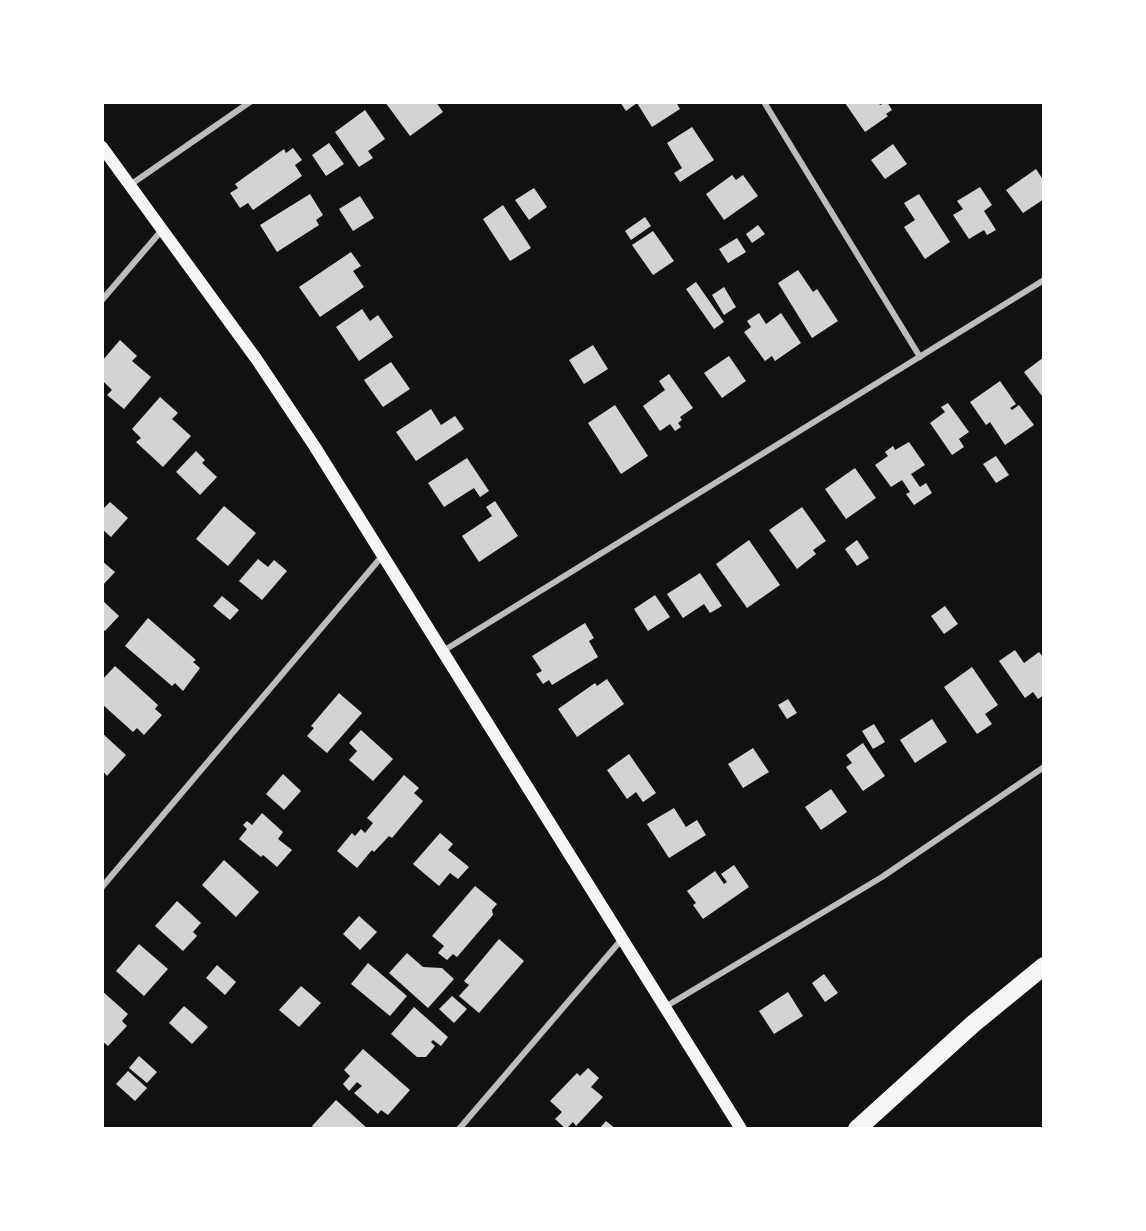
<!DOCTYPE html>
<style>
body{margin:0}
#map{position:relative;width:1146px;height:1231px;overflow:hidden;background:#111;font-family:"Fira Sans Condensed",sans-serif}
canvas{display:block}
.frame{position:absolute;inset:0;border:104px solid #fff;pointer-events:none}
</style>
<div id="map">
<canvas width="1146" height="1231"></canvas>
<div class="frame"></div>
</div>
<script>
const ctx = document.querySelector('canvas').getContext('2d');
ctx.lineJoin = 'round';
function fill(path, color) { ctx.fillStyle = color; ctx.fill(path, 'evenodd'); }
const shape = rows => new Path2D(rows.map(r => 'M' + r).join(''));
function strokePath(path, color, width, dash) { ctx.strokeStyle = color; ctx.lineWidth = width; ctx.lineCap = dash ? 'butt' : 'round'; ctx.setLineDash(dash || []); ctx.stroke(path); }
const building = shape([
 [385,102,436,102,443,112,410,136],
 [620,102,676,102,680,109,652,127,637,103,626,111],
 [847,102,878,102,880,105,887,102,892,110,886,114,888,116,865,132,845,103],
 [365,110,385,139,368,151,373,158,359,167,335,132],
 [692,127,714,160,680,182,674,173,682,168,667,143],
 [329,143,344,164,326,176,312,155],
 [893,144,907,164,885,179,871,160],
 [293,148,302,160,295,165,302,176,253,210,248,203,240,208,230,193,238,188,235,184,284,149,286,153],
 [1036,169,1044,181,1044,189,1042,191,1044,199,1023,213,1006,190],
 [732,175,736,180,743,175,758,196,724,220,706,194],
 [980,187,992,205,984,211,996,230,987,235,984,230,969,239,953,215,963,209,957,201],
 [534,188,547,207,529,220,515,200],
 [310,194,323,215,316,220,319,225,277,252,260,225],
 [919,194,950,242,925,259,904,227,915,220,904,203],
 [360,196,374,218,353,231,339,209],
 [503,205,531,248,510,261,483,219],
 [645,217,651,226,631,240,625,231],
 [758,225,765,234,752,243,746,234],
 [653,231,674,261,653,275,632,245],
 [737,238,746,252,728,263,719,249],
 [351,252,361,266,353,271,364,287,320,317,299,287],
 [798,270,813,292,817,289,838,321,812,338,778,283],
 [696,282,724,322,714,329,686,289],
 [724,287,736,307,724,315,712,295],
 [362,309,370,321,378,315,393,337,359,361,336,327],
 [759,313,766,324,781,313,801,343,775,361,772,356,765,361,744,332,751,327,747,321],
 [120,340,137,356,132,361,151,377,124,409,107,395,112,390,102,380,102,361],
 [593,345,608,369,584,384,569,360],
 [729,356,746,381,722,398,704,373],
 [1044,357,1044,395,1042,396,1024,372],
 [391,362,410,389,383,407,364,380],
 [669,374,693,408,680,417,682,420,678,423,681,427,675,431,670,424,660,431,643,406,665,390,659,381],
 [1000,381,1016,404,1010,408,1012,410,1019,405,1034,425,1005,445,990,422,986,425,970,402],
 [160,397,178,413,172,419,191,436,163,467,136,442,141,438,132,429],
 [948,403,969,432,959,439,964,447,952,455,930,423,945,412,941,407],
 [615,405,648,456,621,474,588,423],
 [431,409,441,425,455,416,464,429,416,461,396,432],
 [909,442,925,465,911,474,920,487,926,483,932,493,914,505,906,494,910,492,902,480,891,487,875,465,888,456,885,452,893,446,895,450],
 [196,451,205,460,202,463,217,477,200,495,176,472],
 [996,456,1009,475,996,483,983,464],
 [467,458,489,491,480,497,474,488,444,507,428,483],
 [855,468,876,498,846,519,825,489],
 [495,501,518,536,479,562,462,536,492,516,486,507],
 [110,502,128,518,111,537,102,529,102,510],
 [224,506,256,533,228,566,196,539],
 [802,507,826,541,813,550,816,554,797,569,769,530],
 [749,540,780,585,747,608,716,564],
 [857,540,869,558,857,566,845,549],
 [258,559,268,567,274,560,287,571,262,600,239,581],
 [102,561,115,572,102,586],
 [700,573,722,606,710,613,704,604,683,618,667,594],
 [655,595,670,617,648,631,634,609],
 [222,596,239,610,230,620,213,606],
 [102,600,119,616,105,631,102,628],
 [945,606,958,624,944,634,931,616],
 [148,618,196,660,193,662,200,668,183,691,175,683,172,686,125,646],
 [585,623,594,638,589,641,598,657,552,685,549,680,543,684,536,674,542,671,532,656],
 [1015,650,1024,663,1039,652,1044,658,1044,695,1038,699,1033,692,1025,698,999,661],
 [115,666,158,705,155,709,162,715,144,735,137,728,133,732,102,704,102,680],
 [972,667,998,705,985,714,992,724,977,734,944,687],
 [607,679,624,704,577,737,558,709,595,683,597,686],
 [339,693,362,713,327,753,307,736,314,728,311,726],
 [788,699,797,713,787,719,778,705],
 [932,719,947,742,915,763,900,740],
 [874,724,885,742,873,749,862,731],
 [361,730,393,759,373,781,349,760,357,751,349,743],
 [102,733,126,755,107,776,102,770],
 [863,743,885,776,863,791,846,767,852,763,846,755],
 [753,748,769,772,743,788,728,764],
 [629,754,656,793,643,802,636,792,627,799,607,770],
 [283,774,301,791,284,810,266,794],
 [404,775,419,788,414,793,423,801,392,838,389,836,374,852,372,850,357,868,337,851,352,833,355,836,361,829,365,833,373,823,367,818],
 [831,789,847,812,821,830,805,807],
 [674,808,686,827,697,820,706,835,669,858,647,824],
 [262,813,283,832,278,839,292,850,277,867,263,855,261,857,239,839,247,829,243,825,247,821,252,825],
 [440,833,453,844,448,850,469,867,458,879,450,873,439,886,413,864],
 [224,860,259,892,236,917,202,885],
 [734,865,749,887,703,919,693,905,696,903,687,891,715,871,724,884,727,882,721,874],
 [475,886,497,904,492,910,493,915,457,957,453,954,447,960,438,953,444,946,432,936],
 [177,901,201,923,193,932,197,936,183,951,155,926],
 [359,916,377,932,360,950,343,934],
 [499,939,524,961,479,1013,459,996,469,985,464,981],
 [139,944,168,969,144,996,116,971],
 [407,953,423,967,442,968,454,979,428,1008,389,973],
 [368,963,407,996,390,1016,351,984],
 [217,965,236,982,225,995,206,978],
 [824,974,838,993,825,1002,812,983],
 [301,986,321,1003,299,1027,279,1010],
 [102,991,128,1014,122,1021,127,1026,108,1046,102,1041],
 [788,992,803,1016,774,1034,759,1011],
 [452,996,467,1009,454,1023,439,1009],
 [184,1006,208,1027,192,1044,169,1023],
 [414,1007,448,1037,441,1046,433,1040,431,1042,435,1046,426,1057,417,1057,391,1034],
 [363,1049,410,1090,388,1115,381,1110,378,1114,354,1093,362,1086,357,1082,349,1091,343,1084,350,1076,344,1070],
 [139,1056,157,1072,147,1083,129,1068],
 [588,1068,599,1078,591,1087,603,1097,576,1126,573,1122,566,1129,555,1119,562,1112,550,1101,577,1073,580,1076],
 [128,1071,147,1088,135,1101,116,1084],
 [336,1100,368,1129,315,1129,312,1126],
 [606,1121,616,1129,599,1129]
]);
const minor = shape([
 [764,102,920,357],
 [130,185,250,102],
 [102,300,162,230],
 [443,651,1044,280],
 [102,887,383,555],
 [665,1007,882,877,1044,767],
 [459,1129,622,939]
]);
const secondary = shape([
 [102,147,257,360,315,447,741,1129]
]);
const motorway = shape([
 [857,1129,973,1024,1044,966]
]);
fill(building, '#d3d3d3');
strokePath(minor, '#bcbcbc', 6);
strokePath(secondary, '#f5f5f5', 12);
strokePath(motorway, '#f5f5f5', 18);
</script>
